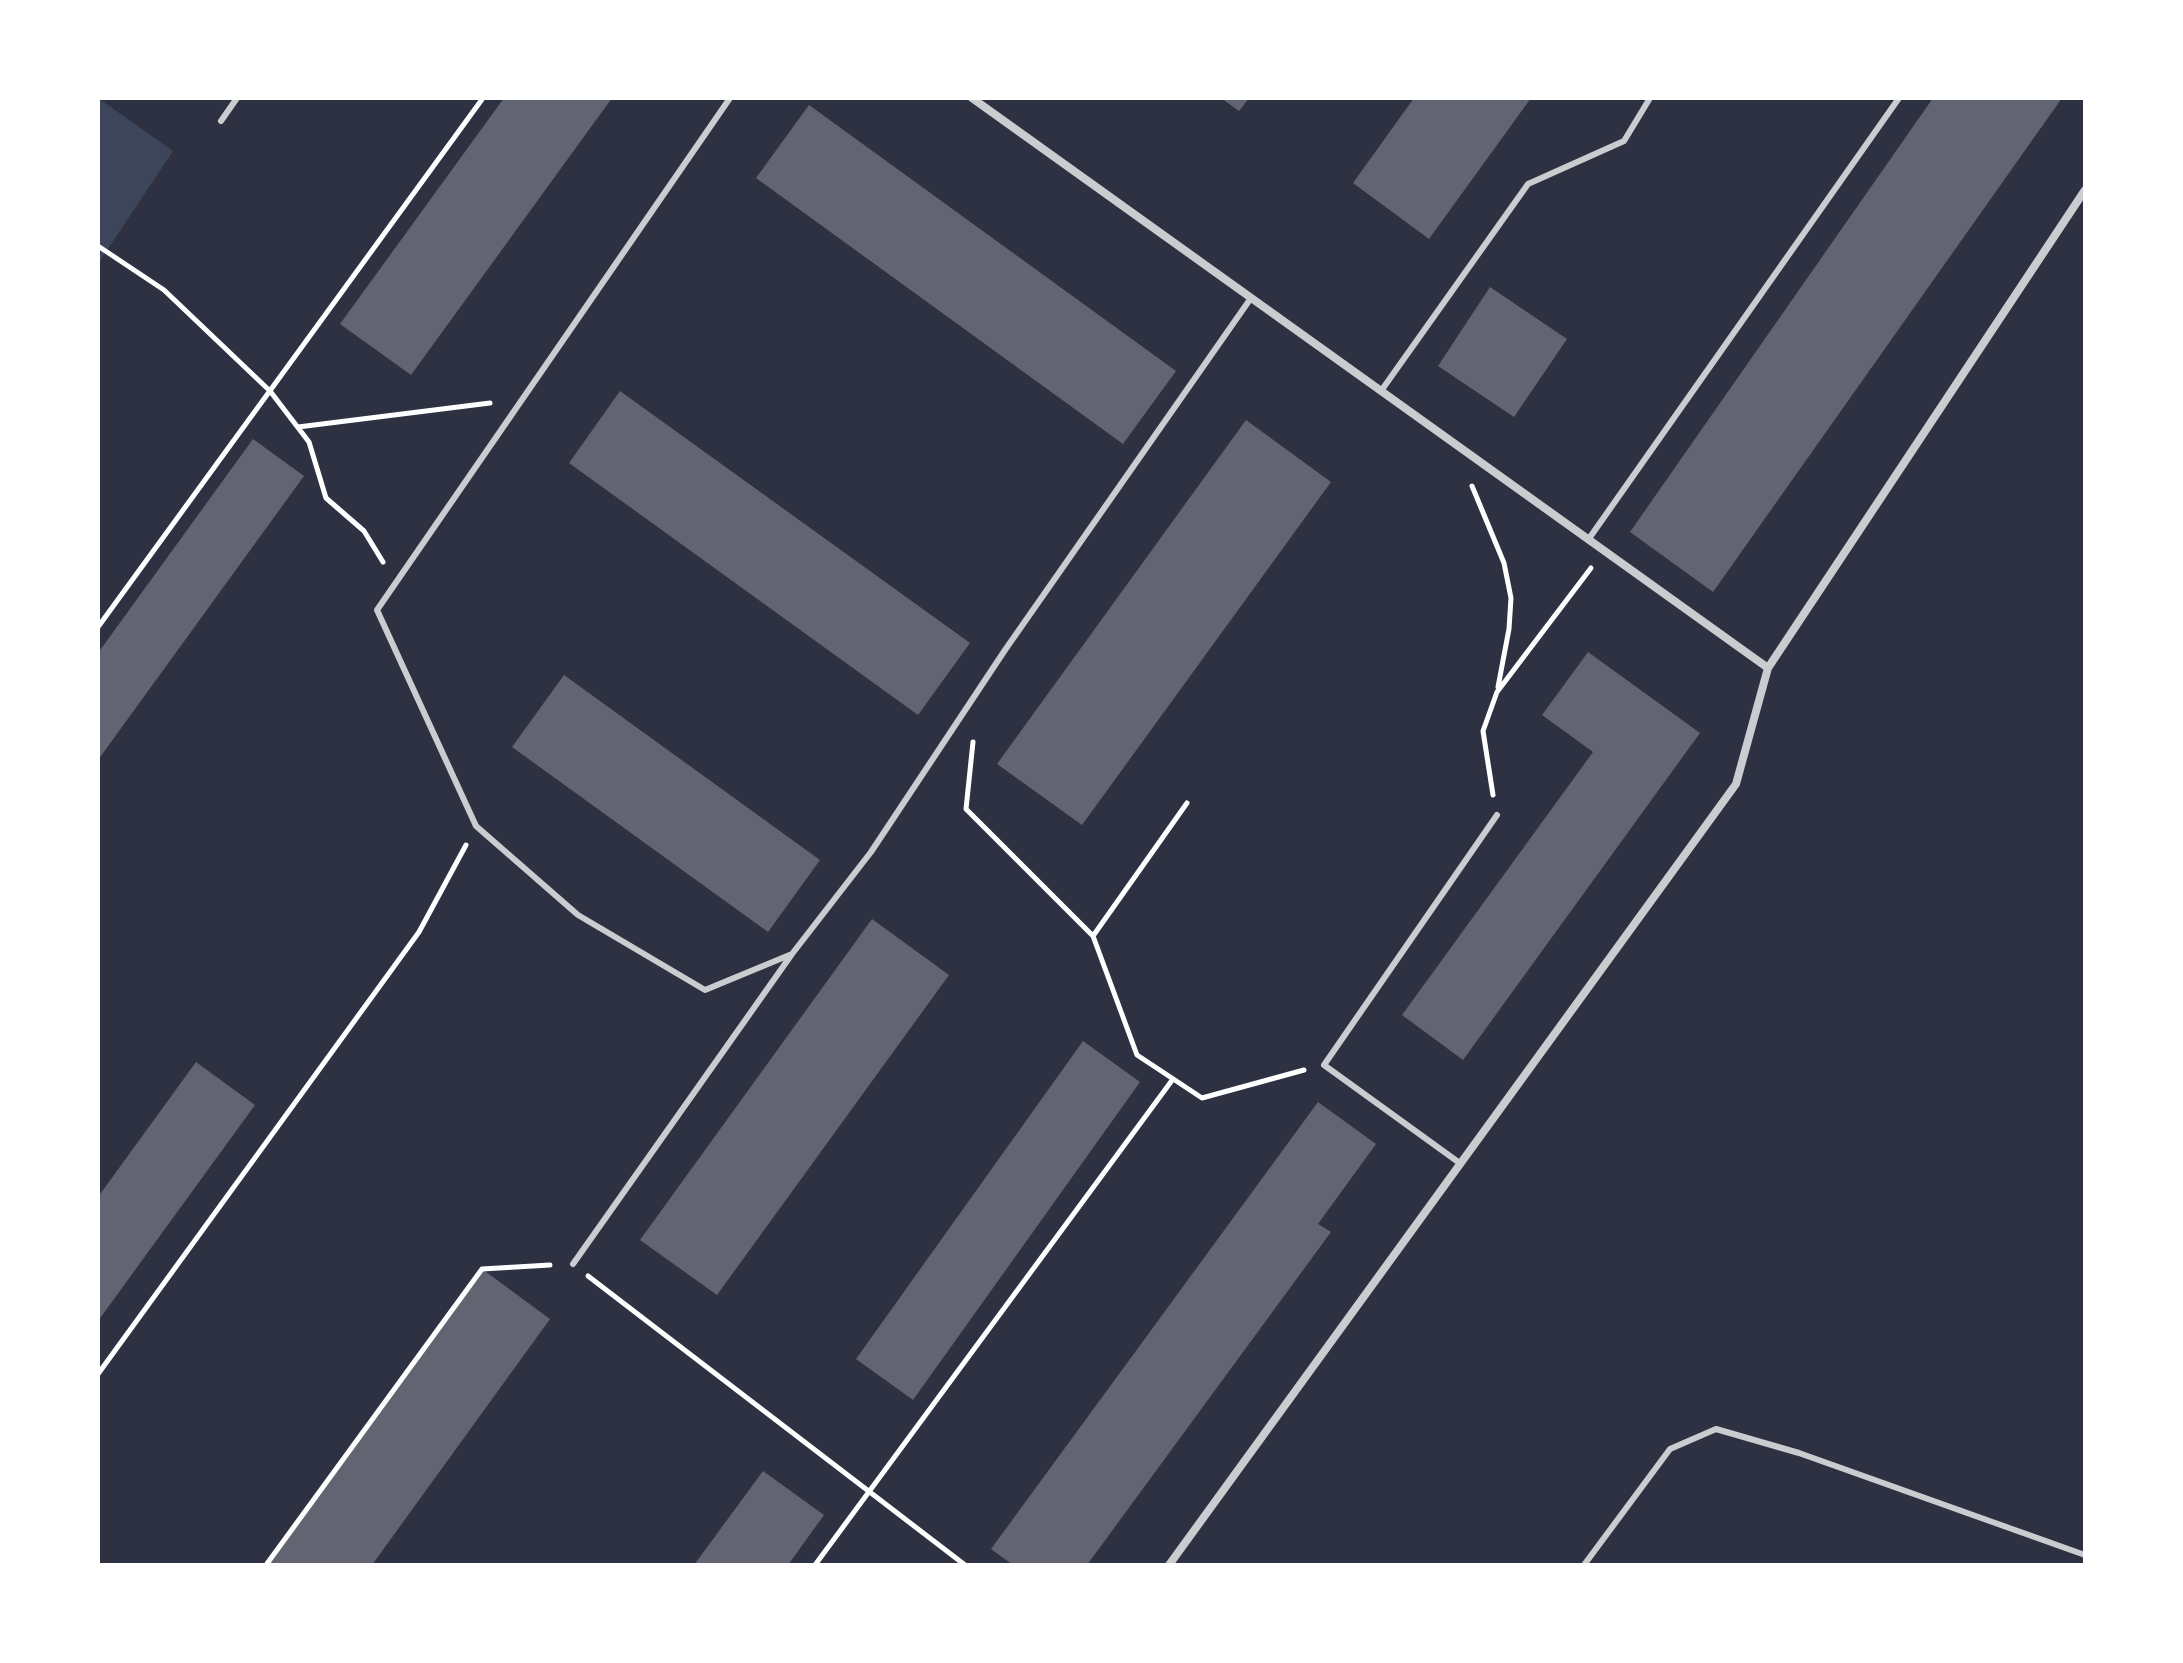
<!DOCTYPE html>
<style>
body{margin:0}
#map{position:relative;width:2183px;height:1663px;overflow:hidden;background:#2d3142;font-family:Ubuntu,sans-serif}
canvas{display:block}
.frame{position:absolute;inset:0;border:100px solid #fff;pointer-events:none}
</style>
<div id="map">
<canvas width="2183" height="1663"></canvas>
<div class="frame"></div>
</div>
<script>
const ctx = document.querySelector('canvas').getContext('2d');
ctx.lineJoin = 'round';
function fill(path, color) { ctx.fillStyle = color; ctx.fill(path, 'evenodd'); }
const shape = rows => new Path2D(rows.map(r => 'M' + r).join(''));
function strokePath(path, color, width, dash) { ctx.strokeStyle = color; ctx.lineWidth = width; ctx.lineCap = dash ? 'butt' : 'round'; ctx.setLineDash(dash || []); ctx.stroke(path); }
const green = shape([
 [98,98,173,151,98,264]
]);
const building = shape([
 [504,98,612,98,411,375,340,324],
 [1221,98,1249,98,1239,111],
 [1414,98,1531,98,1429,239,1353,183],
 [1933,98,2062,98,1713,592,1630,532],
 [809,105,1176,371,1123,444,756,178],
 [1490,287,1567,339,1514,417,1438,366],
 [620,391,970,643,918,715,569,463],
 [1246,420,1331,482,1082,825,997,764],
 [253,439,304,476,98,760,98,653],
 [1588,652,1700,733,1463,1060,1402,1015,1593,752,1542,715],
 [564,675,820,860,768,932,512,747],
 [872,919,949,975,717,1295,640,1240],
 [1083,1041,1140,1082,913,1400,856,1359],
 [196,1062,255,1105,98,1321,98,1197],
 [1318,1102,1376,1144,1318,1224,1331,1232,1087,1565,1013,1565,991,1549],
 [482,1269,550,1319,372,1565,267,1565],
 [763,1471,824,1515,788,1565,694,1565]
]);
const path = shape([
 [98,246,164,290,270,391,309,442,326,498,364,531,383,562],
 [298,427,490,403],
 [1472,486,1504,563,1511,598,1509,629,1498,687],
 [98,627,483,98],
 [973,742,966,809,1093,936],
 [1493,795,1483,731,1497,692,1591,568],
 [1187,803,1093,936,1137,1055,1202,1098,1304,1070],
 [588,1276,965,1565],
 [98,1374,419,932,466,845],
 [266,1565,482,1269,550,1265],
 [815,1565,1173,1079]
]);
const service = shape([
 [730,98,377,610,476,826,578,915,705,990,792,954,871,852,1005,650,1251,298],
 [221,121,237,98],
 [1381,391,1528,184,1624,141,1650,98],
 [1588,540,1899,98],
 [1461,1164,1324,1065,1497,815],
 [573,1264,792,954],
 [1584,1565,1670,1449,1716,1429,1799,1453,2085,1555]
]);
const minor = shape([
 [972,98,1768,668],
 [1169,1565,1736,784,1768,668,2085,190]
]);
fill(green, '#3c4559');
fill(building, '#626471');
strokePath(path, '#fff', 5);
strokePath(service, '#caccd0', 6);
strokePath(minor, '#caccd0', 8);
</script>
